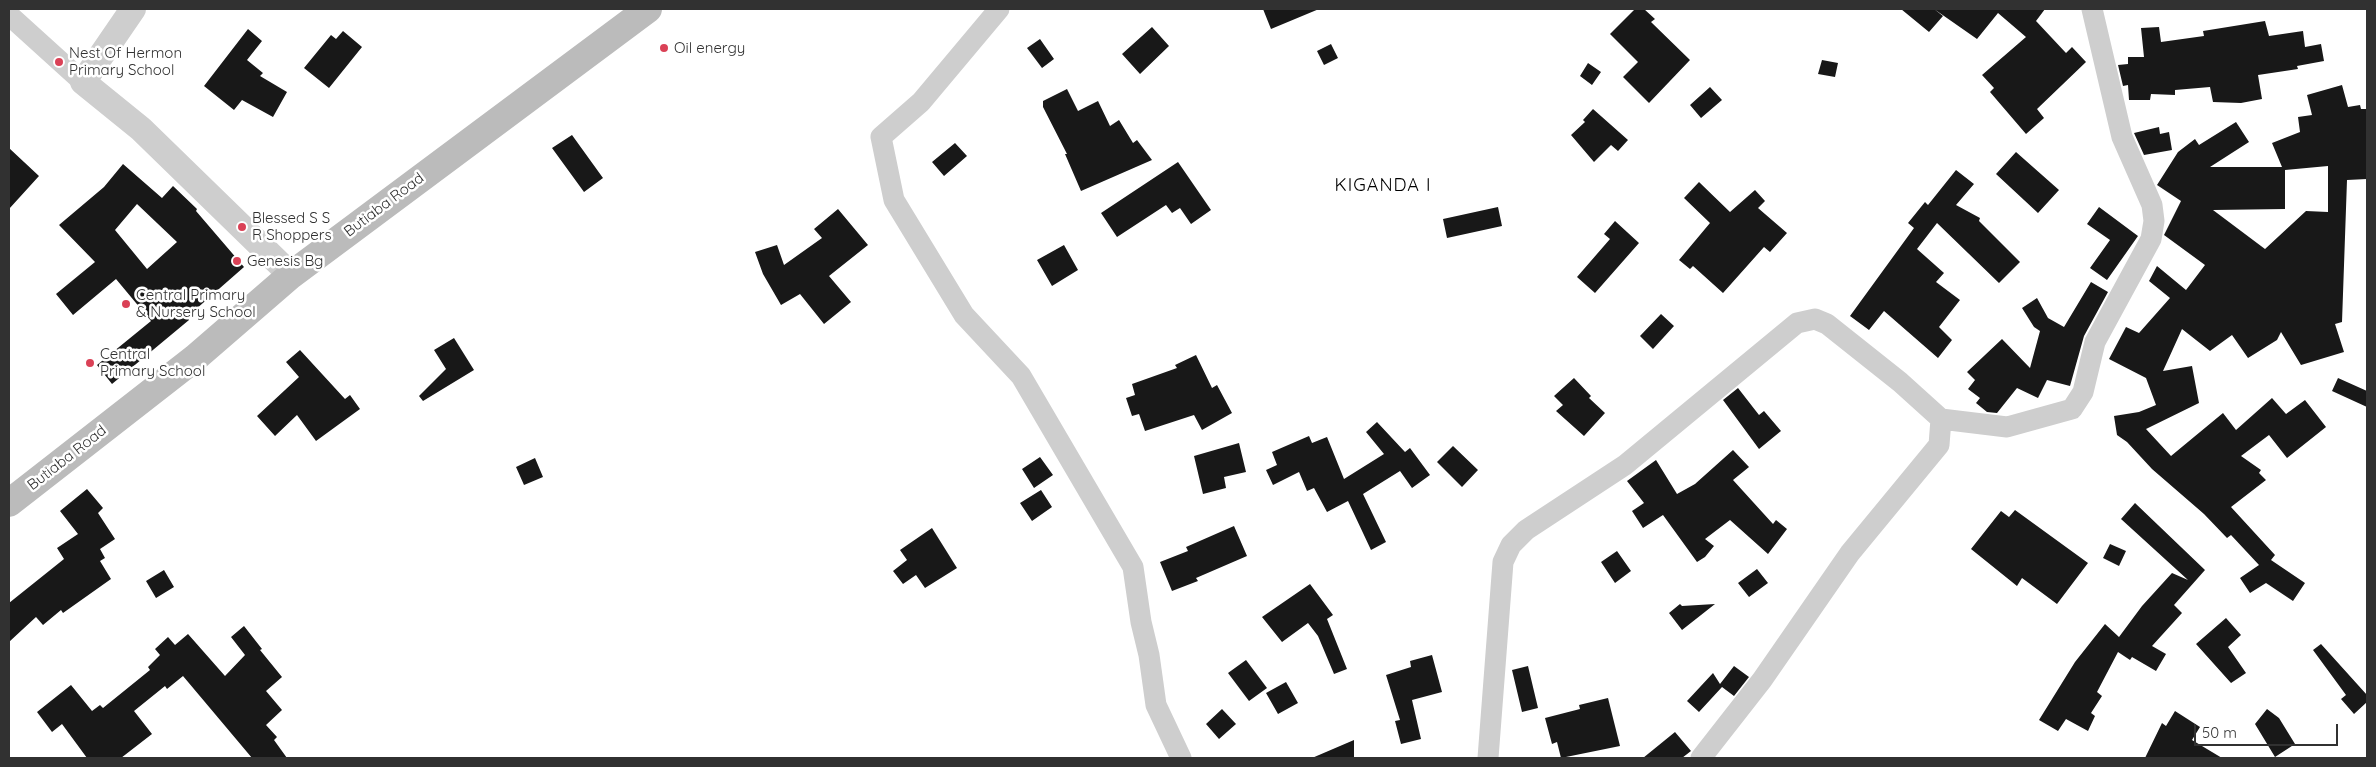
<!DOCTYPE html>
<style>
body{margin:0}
#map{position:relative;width:2376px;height:767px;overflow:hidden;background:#fff;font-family:Quicksand,sans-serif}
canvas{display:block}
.frame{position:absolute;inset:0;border:10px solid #313131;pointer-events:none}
.scale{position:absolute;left:2194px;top:724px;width:144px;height:22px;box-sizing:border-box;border:2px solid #313131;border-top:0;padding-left:6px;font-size:15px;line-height:18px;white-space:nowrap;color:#313131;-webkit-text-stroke:4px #fff;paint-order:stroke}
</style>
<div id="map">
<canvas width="2376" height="767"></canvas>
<div class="frame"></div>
<div class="scale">50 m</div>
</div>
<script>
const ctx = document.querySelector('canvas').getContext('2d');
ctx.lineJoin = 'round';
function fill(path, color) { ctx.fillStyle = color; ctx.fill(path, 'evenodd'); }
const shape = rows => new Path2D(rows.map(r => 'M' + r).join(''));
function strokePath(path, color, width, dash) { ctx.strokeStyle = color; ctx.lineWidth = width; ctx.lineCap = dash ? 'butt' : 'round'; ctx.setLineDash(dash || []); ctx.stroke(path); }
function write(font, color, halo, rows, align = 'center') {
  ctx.font = font + ' Quicksand,sans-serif'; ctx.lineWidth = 5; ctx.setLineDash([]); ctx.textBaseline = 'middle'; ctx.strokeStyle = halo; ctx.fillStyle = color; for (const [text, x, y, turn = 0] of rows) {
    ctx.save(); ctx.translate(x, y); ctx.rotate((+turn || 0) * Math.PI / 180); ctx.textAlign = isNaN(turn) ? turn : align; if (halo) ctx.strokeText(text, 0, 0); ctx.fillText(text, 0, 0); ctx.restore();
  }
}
const building = shape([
 [1263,9,1319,9,1271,29],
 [1635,9,1644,9,1655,19,1651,22,1690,60,1649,103,1623,77,1638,62,1610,34],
 [1901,9,1934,9,1943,16,1929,32],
 [1934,9,2045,9,2036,21,2066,53,2072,47,2086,62,2037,109,2044,118,2026,134,1990,92,1994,88,1982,75,2026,37,1998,13,1977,39],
 [2265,21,2269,36,2303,31,2305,47,2321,44,2324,61,2297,66,2298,69,2258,75,2262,99,2241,103,2213,102,2210,87,2175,90,2175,95,2151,94,2150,100,2129,100,2128,85,2123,86,2118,65,2128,64,2128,57,2144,57,2141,28,2159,27,2161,42,2204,36,2203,31],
 [1152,27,1169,46,1140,74,1122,54],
 [248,29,262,41,247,60,263,73,260,76,287,92,273,117,242,100,234,110,204,86],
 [343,31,362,47,329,88,304,68,331,35,336,39],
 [1040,39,1054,59,1042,68,1027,48],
 [1331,44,1338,58,1324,65,1317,51],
 [1822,60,1838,63,1835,77,1818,74],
 [1588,63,1601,72,1592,85,1580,76],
 [2342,85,2348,107,2360,105,2361,109,2367,109,2367,179,2347,180,2342,322,2335,324,2344,352,2301,365,2281,332,2277,340,2248,358,2232,335,2210,351,2182,329,2163,371,2192,366,2199,403,2146,429,2171,456,2223,413,2236,430,2272,398,2286,414,2305,400,2326,427,2287,458,2269,435,2241,456,2261,470,2259,473,2266,480,2231,507,2275,555,2271,560,2305,583,2293,601,2266,583,2250,593,2240,578,2259,565,2231,535,2227,538,2204,514,2152,469,2127,442,2117,435,2114,416,2139,412,2156,405,2146,378,2109,359,2126,327,2139,333,2170,298,2149,281,2157,266,2186,290,2205,265,2164,235,2181,201,2157,185,2178,152,2195,139,2199,145,2236,122,2249,142,2210,167,2282,167,2272,143,2300,132,2298,117,2312,115,2307,95],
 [2328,166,2328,212,2306,211,2265,249,2213,210,2285,209,2285,170],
 [1710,87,1722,100,1701,118,1690,105],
 [1067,89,1078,111,1098,101,1110,126,1119,120,1133,143,1137,140,1152,160,1081,191,1065,154,1067,154,1043,107,1043,101],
 [1593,109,1628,140,1618,151,1611,145,1594,162,1571,135,1585,122,1583,120],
 [2159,127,2160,134,2169,132,2172,150,2144,155,2134,133],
 [572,135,603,178,584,192,552,148],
 [955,143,967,156,944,176,932,162],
 [9,148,39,176,9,209],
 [2016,152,2059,190,2038,213,1996,174],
 [1178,162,1211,210,1191,224,1180,208,1172,213,1166,205,1117,237,1101,213],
 [123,164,162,198,173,186,197,209,196,211,244,267,187,317,189,320,112,384,97,365,151,321,116,279,73,315,56,294,95,262,59,225,104,187],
 [137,204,177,242,147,269,115,230],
 [1956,170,1974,184,1956,205,1980,218,1979,221,2020,262,1999,283,1937,223,1917,249,1944,273,1936,282,1960,300,1939,327,1952,340,1938,358,1884,311,1869,330,1850,316,1914,228,1908,223,1925,202,1928,205],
 [1699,182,1730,212,1755,190,1765,201,1758,208,1787,233,1770,252,1764,247,1723,293,1693,266,1690,269,1679,260,1710,223,1684,198],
 [1498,207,1502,226,1447,238,1443,219],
 [2099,207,2138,236,2107,280,2090,268,2110,240,2087,224],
 [838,209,868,245,829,276,851,302,824,324,800,294,781,305,763,274,755,252,777,245,784,265,822,238,814,229],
 [1615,221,1639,243,1595,293,1577,277,1610,239,1604,234],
 [1064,245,1078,270,1052,286,1037,260],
 [2091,282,2108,292,2084,336,2070,386,2047,380,2038,398,2017,388,1997,413,1987,412,1976,403,1980,398,1968,389,1975,380,1967,372,2002,339,2030,368,2040,331,2034,327,2022,308,2037,298,2048,318,2064,327],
 [1661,314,1674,326,1653,349,1640,336],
 [454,338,474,370,423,401,419,396,446,369,434,350],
 [300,350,345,399,350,395,360,409,316,441,297,415,275,436,257,416,299,377,286,362],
 [1196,355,1212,388,1217,385,1232,413,1202,430,1194,415,1145,431,1139,414,1132,416,1126,398,1135,395,1132,384,1177,368,1175,365],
 [1574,378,1591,396,1589,398,1605,413,1584,436,1556,411,1563,405,1554,396],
 [2338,378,2367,391,2367,407,2332,391],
 [1738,388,1759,415,1764,411,1781,431,1759,449,1723,400],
 [1377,422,1405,452,1410,448,1430,475,1412,488,1400,471,1363,494,1386,542,1371,550,1348,501,1327,512,1314,488,1307,491,1299,472,1273,485,1266,470,1277,465,1272,452,1309,436,1312,443,1327,437,1344,479,1384,454,1366,432],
 [1239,443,1246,472,1224,477,1226,488,1203,494,1194,456],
 [1453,446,1478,470,1462,487,1437,462],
 [1733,450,1749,467,1733,480,1773,524,1776,520,1787,529,1768,554,1730,520,1705,539,1714,546,1705,557,1697,562,1663,515,1643,528,1632,511,1644,503,1627,481,1656,460,1677,494,1695,484],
 [1040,457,1053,475,1034,488,1022,469],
 [535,458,543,477,524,485,516,467],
 [87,489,103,508,98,513,115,539,100,549,105,558,100,561,111,579,63,613,61,610,43,625,36,617,9,642,9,603,64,559,57,548,78,534,60,511],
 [1041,490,1052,507,1032,521,1020,503],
 [2135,503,2205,570,2174,605,2182,613,2152,646,2166,654,2156,671,2132,657,2130,660,2118,652,2097,692,2102,696,2091,713,2095,716,2088,731,2066,719,2058,731,2039,720,2075,662,2105,624,2119,637,2142,606,2172,573,2188,580,2121,519],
 [2015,510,2088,563,2057,604,2022,578,2017,586,1971,549,2001,511,2009,517],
 [1234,526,1247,556,1196,578,1198,581,1172,591,1160,562,1188,551,1186,547],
 [932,528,957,568,925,588,916,575,903,584,893,571,907,560,900,550],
 [2110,544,2126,551,2119,566,2103,558],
 [1617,551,1631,571,1615,583,1601,562],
 [1757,569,1768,583,1749,597,1738,583],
 [164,570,174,587,156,598,146,581],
 [1310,584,1333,615,1327,619,1347,669,1334,674,1318,636,1308,623,1282,642,1262,617],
 [1680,604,1682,606,1715,604,1682,630,1669,613],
 [2226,618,2241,635,2228,647,2246,673,2231,683,2196,644],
 [244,626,262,649,260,650,282,677,266,691,282,710,266,725,277,737,274,740,287,758,252,758,183,676,167,689,165,686,134,711,152,734,121,758,87,758,62,724,52,732,37,712,71,685,92,711,100,705,103,708,150,670,148,667,160,655,155,649,168,637,175,645,188,634,225,676,245,655,231,637],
 [2321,644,2367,695,2367,702,2354,714,2341,699,2346,695,2313,650],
 [1432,655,1442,692,1412,700,1421,739,1401,744,1395,721,1400,720,1386,675,1411,667,1410,661],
 [1246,660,1267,688,1249,701,1228,673],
 [1528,666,1538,708,1522,712,1512,670],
 [1734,666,1749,677,1734,696,1722,687,1699,712,1687,701,1713,673,1720,684],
 [1286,682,1298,703,1278,714,1266,693],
 [1608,698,1620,746,1561,758,1557,742,1552,744,1545,718,1580,709,1579,705],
 [1222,709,1236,724,1219,739,1206,724],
 [2267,709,2279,718,2295,744,2275,757,2255,724],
 [2175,711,2200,727,2192,740,2222,758,2145,758,2162,723,2166,726],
 [1675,732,1691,751,1682,758,1643,758],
 [1354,740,1354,758,1312,758]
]);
const minor = shape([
 [999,9,921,102,881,137,894,200,964,315,1021,376,1133,567,1141,622,1149,655,1156,705,1181,758],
 [9,15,83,82],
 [1941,419,2007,427,2072,409,2083,392,2095,342,2151,239,2154,221,2152,205,2122,137,2092,9],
 [1488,758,1503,562,1511,545,1526,530,1625,465,1797,323,1815,319,1827,324,1900,382,1941,419,1939,445,1850,553,1762,680,1701,758]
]);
const tertiary = shape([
 [133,9,83,82,141,129,291,275]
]);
const secondary = shape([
 [9,503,195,358,291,275,648,9]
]);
const markers = [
 [664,48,5,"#da4156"],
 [59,62,5,"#da4156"],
 [242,227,5,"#da4156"],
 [237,261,5,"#da4156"],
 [126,304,5,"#da4156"],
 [90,363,5,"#da4156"]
];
const poiNames = [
 ["Oil energy",674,48],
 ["Nest Of Hermon",69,53],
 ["Primary School",69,70],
 ["Blessed S S",252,218],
 ["R Shoppers",252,235],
 ["Genesis Bg",247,261],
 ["Central Primary",136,295],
 ["& Nursery School",136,312],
 ["Central",100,354],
 ["Primary School",100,371]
];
const streetNames = [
 ["Butiaba Road",384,205,-37],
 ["Butiaba Road",67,458,-38]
];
const quarterNames = [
 ["KIGANDA I",1383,186]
];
fill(building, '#181818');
strokePath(minor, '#cecece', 21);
strokePath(tertiary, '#cecece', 26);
strokePath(secondary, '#bbb', 28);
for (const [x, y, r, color] of markers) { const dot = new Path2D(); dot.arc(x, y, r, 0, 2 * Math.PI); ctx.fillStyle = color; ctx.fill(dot); strokePath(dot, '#fff', 2); }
write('15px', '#313131', '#fff', poiNames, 'left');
write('15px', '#313131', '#fff', streetNames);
ctx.letterSpacing = '1px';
write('18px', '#000', '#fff', quarterNames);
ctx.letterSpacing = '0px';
</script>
